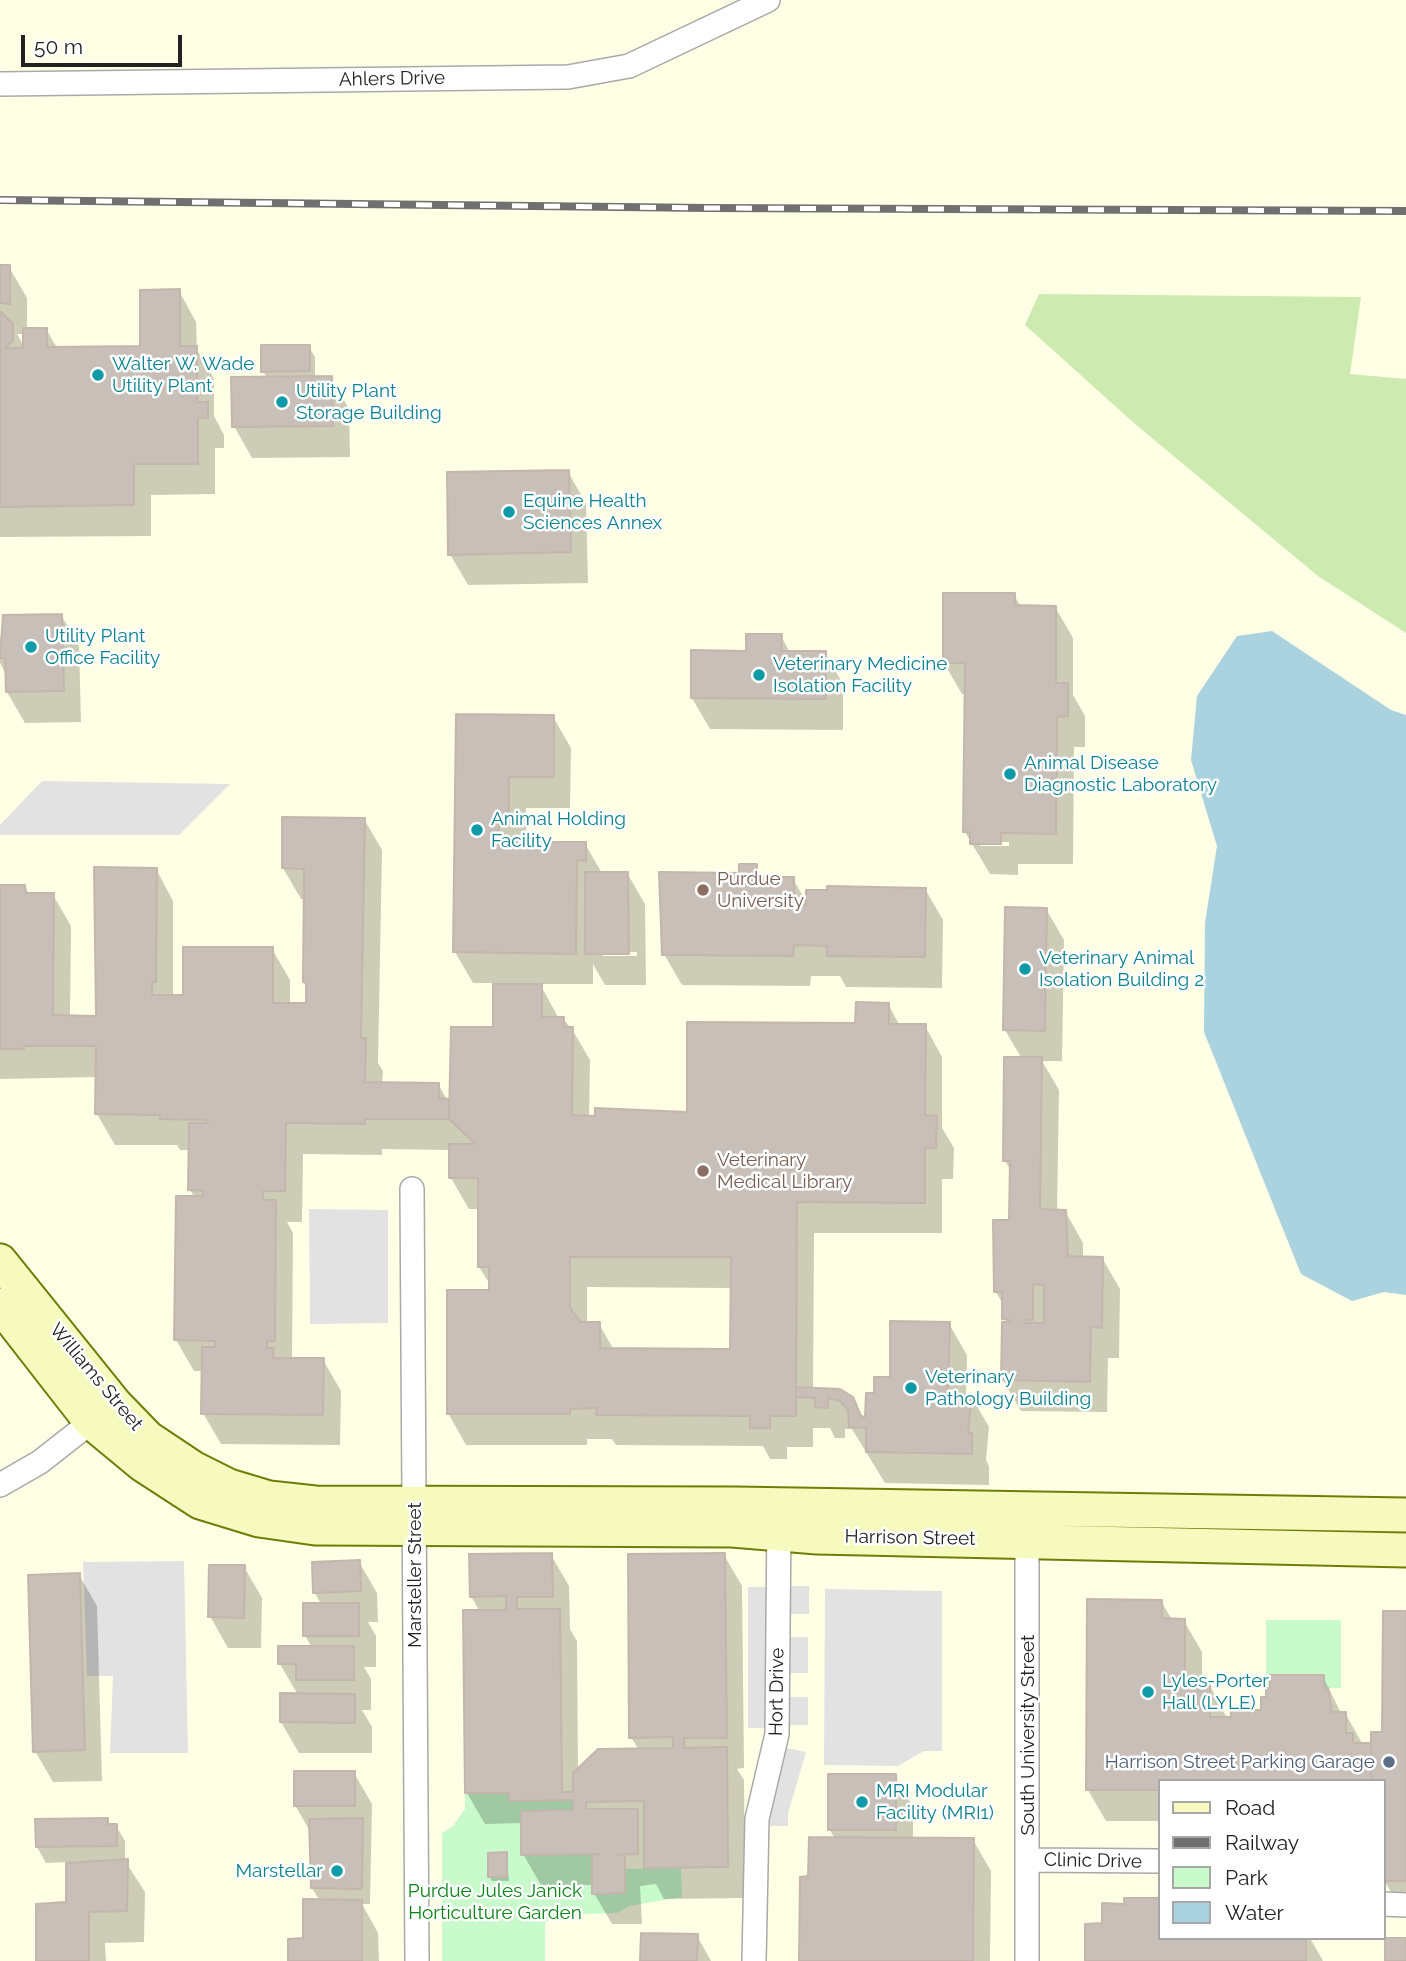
<!DOCTYPE html>
<style>
body{margin:0}
#map{position:relative;width:1406px;height:1961px;overflow:hidden;background:#f2efe9;font-family:Raleway,sans-serif}
canvas{display:block}
.legend{position:absolute;left:1158px;top:1779px;width:228px;height:161px;box-sizing:border-box;background:#fff;border:2px solid #a7a7a7;margin:0;padding:9px 12px;list-style:none;font-size:21px;color:#222}
.legend li{display:flex;align-items:center;gap:14px;height:35px}
.legend b{width:35px;border:2px solid #a7a7a7}
.scale{position:absolute;left:21px;top:35px;width:161px;height:32px;box-sizing:border-box;border:4px solid #222;border-top:0;padding-left:9px;font-size:21px;line-height:24px;white-space:nowrap;color:#222;-webkit-text-stroke:5px #fff;paint-order:stroke}
</style>
<div id="map">
<canvas width="1406" height="1961"></canvas>
<ul class="legend">
<li><b style="height:9px;background:#f7fabf"></b>Road</li>
<li><b style="height:9px;background:#707070"></b>Railway</li>
<li><b style="height:19px;background:#c8facc"></b>Park</li>
<li><b style="height:19px;background:#aad3df"></b>Water</li>
</ul>
<div class="scale">50 m</div>
</div>
<script>
const ctx = document.querySelector('canvas').getContext('2d');
ctx.lineJoin = 'round';
function fill(path, color) { ctx.fillStyle = color; ctx.fill(path, 'evenodd'); }
const shape = rows => new Path2D(rows.map(r => 'M' + r).join(''));
function strokePath(path, color, width, dash) { ctx.strokeStyle = color; ctx.lineWidth = width; ctx.lineCap = dash ? 'butt' : 'round'; ctx.setLineDash(dash || []); ctx.stroke(path); }
function write(font, color, halo, rows, align = 'center') {
  ctx.font = font + ' Raleway,sans-serif'; ctx.lineWidth = 5; ctx.setLineDash([]); ctx.textBaseline = 'middle'; ctx.strokeStyle = halo; ctx.fillStyle = color; for (const [text, x, y, turn = 0] of rows) {
    ctx.save(); ctx.translate(x, y); ctx.rotate((+turn || 0) * Math.PI / 180); ctx.textAlign = isNaN(turn) ? turn : align; if (halo) ctx.strokeText(text, 0, 0); ctx.fillText(text, 0, 0); ctx.restore();
  }
}
const education = shape([
 [0,0,1406,0,1406,1961,0,1961],
 [1159,1781,1383,1781,1383,1938,1159,1938]
]);
const grass = shape([
 [1039,294,1361,297,1350,374,1406,379,1406,633,1318,576,1135,424,1025,325]
]);
const park = shape([
 [1266,1620,1341,1620,1341,1688,1324,1688,1324,1675,1270,1675,1270,1688,1266,1688],
 [465,1793,509,1793,509,1801,573,1800,573,1810,521,1811,522,1854,599,1854,592,1856,592,1893,625,1869,681,1868,682,1897,629,1906,617,1913,555,1915,545,1923,545,1961,442,1961,442,1833,453,1826,465,1809]
]);
const parking = shape([
 [42,781,230,784,179,835,0,835,0,825],
 [309,1209,388,1210,388,1323,310,1324],
 [184,1561,188,1753,110,1753,113,1676,87,1676,83,1562],
 [791,1586,809,1586,809,1614,790,1614],
 [748,1587,767,1587,767,1728,748,1728],
 [825,1589,942,1591,942,1751,924,1751,898,1766,824,1765],
 [790,1637,808,1637,808,1673,790,1673],
 [789,1697,808,1697,808,1725,789,1725],
 [786,1748,806,1752,788,1813,788,1826,770,1826,772,1800]
]);
const water = shape([
 [1272,631,1391,710,1406,715,1406,1295,1384,1292,1352,1301,1301,1274,1204,1032,1205,923,1217,846,1191,760,1197,696,1237,636]
]);
const shadow = shape([
 [0,267,9,267,27,298,27,329,46,329,57,348,142,348,179,291,196,322,197,350,214,379,214,416,224,435,224,448,215,448,215,494,151,495,151,536,0,537],
 [17,334,25,334,25,348],
 [309,347,315,357,315,378,331,378,349,409,350,457,252,458,234,426,267,378,263,371],
 [568,472,586,503,588,583,468,585,450,554],
 [1014,595,1021,607,1055,607,1073,638,1073,695,1085,716,1085,747,1074,747,1073,864,1018,864,1018,875,990,874,965,832,966,694,962,694,944,663],
 [980,842,1009,842,1009,846,980,846],
 [61,615,79,646,81,722,25,723,7,692,7,676,0,663,0,638],
 [781,636,790,653,825,653,843,684,843,730,710,729,692,698,748,653],
 [457,716,553,717,571,748,570,808,526,808,526,839,533,844,585,844,602,873,627,873,645,904,646,985,605,985,593,964,593,984,540,984,559,1019,563,1019,572,1029,590,1060,589,1117,689,1114,857,1025,888,1004,900,1026,925,1026,942,1057,942,1128,954,1148,953,1179,942,1179,942,1233,814,1233,813,1389,851,1398,863,1418,867,1419,876,1395,949,1324,967,1355,966,1396,971,1396,989,1427,986,1460,989,1466,989,1485,885,1483,852,1429,845,1429,845,1438,835,1438,830,1428,813,1428,813,1447,787,1447,787,1459,770,1459,763,1446,616,1445,612,1439,587,1439,587,1445,466,1445,448,1413,491,1286,479,1267,479,1209,469,1209,451,1178,451,1150,382,1149,382,1155,303,1154,302,1222,287,1222,293,1233,292,1360,323,1360,341,1391,340,1445,221,1444,203,1413,203,1371,194,1371,176,1340,195,1198,190,1190,191,1150,180,1150,177,1145,115,1145,97,1114,97,1077,0,1079,0,887,24,887,29,894,53,895,71,926,70,1017,97,1017,156,869,173,901,173,997,184,997,272,949,290,980,290,1005,308,1005,308,987,305,982,305,899,301,899,283,868,364,819,382,850,378,1063,383,1071,382,1084,438,1084,447,1100,451,1100,494,1029,495,983,473,983,455,952],
 [602,952,637,952,637,956,602,956],
 [587,1287,732,1288,731,1351,614,1350,599,1324,587,1324],
 [756,866,763,879,793,879,808,905,925,889,943,920,942,988,846,987,840,976,811,976,810,986,682,985,664,954,741,875],
 [1046,909,1064,940,1062,1061,1042,1061,1059,1090,1057,1211,1065,1211,1083,1243,1083,1258,1102,1258,1120,1289,1119,1358,1108,1358,1107,1412,1021,1411,1003,1380,1007,1324,1004,1306,996,1292,1011,1222,1012,1172,1005,1161,1022,1059,1005,1030],
 [551,1555,569,1586,570,1629,577,1641,578,1770,639,1750,631,1737,724,1555,742,1586,744,1768,737,1769,744,1780,745,1898,664,1899,656,1884,640,1886,642,1924,612,1924,594,1893,594,1885,541,1885,523,1854,523,1823,485,1824,467,1793,480,1612,471,1596],
 [359,1562,377,1593,378,1622,368,1622,376,1636,376,1667,364,1667,371,1679,371,1710,362,1710,372,1727,372,1753,299,1753,281,1722,298,1695,280,1664,312,1648,305,1635,321,1604,315,1593],
 [244,1567,262,1598,261,1648,228,1648,210,1616],
 [79,1575,97,1606,102,1781,53,1782,35,1751],
 [1161,1601,1172,1620,1184,1621,1202,1652,1202,1683,1209,1684,1227,1718,1263,1712,1323,1677,1341,1713,1345,1713,1363,1745,1370,1745,1384,1734,1406,1613,1406,1901,1396,1901,1384,1880,1383,1781,1159,1781,1159,1821,1106,1821,1088,1790],
 [354,1773,372,1804,370,1904,362,1904,378,1933,379,1961,289,1961,305,1940,320,1901,312,1888,311,1833,295,1805],
 [895,1776,913,1807,913,1840,973,1840,991,1871,990,1961,799,1961,802,1878,810,1878,835,1839,830,1830],
 [107,1820,110,1826,116,1826,125,1841,125,1861,145,1892,144,1942,105,1943,106,1961,38,1961,68,1904,67,1862,46,1863,37,1847],
 [506,1854,509,1881,492,1881,490,1877],
 [1126,1900,1159,1900,1159,1938,1310,1938,1323,1961,1086,1961,1104,1924,1126,1905],
 [697,1936,711,1961,642,1961]
]);
const building = shape([
 [0,265,10,265,10,304,0,303,0,265],
 [180,289,180,346,197,346,197,402,208,402,208,418,198,418,198,464,134,464,134,505,0,507,0,311,13,324,13,340,5,348,23,348,23,328,47,328,47,347,140,346,140,290,180,289],
 [261,345,310,345,310,371,261,372,261,345],
 [332,376,333,426,232,427,231,377,332,376],
 [569,470,571,552,448,555,447,472,569,470],
 [943,593,1015,593,1015,605,1056,606,1056,683,1068,683,1068,716,1057,717,1056,834,1001,833,1001,844,970,844,970,832,963,832,965,663,943,663,943,593],
 [62,614,64,691,6,692,5,658,0,658,3,615,62,614],
 [746,634,782,634,781,651,826,651,826,699,691,698,691,650,746,651,746,634],
 [456,714,554,715,554,777,509,777,509,822,499,822,499,837,531,837,531,842,586,842,586,861,577,860,576,954,453,952,456,714],
 [282,817,365,818,361,1038,366,1038,365,1082,439,1083,439,1098,449,1099,449,1119,365,1119,365,1124,286,1123,285,1191,263,1191,263,1200,276,1200,275,1341,267,1341,267,1348,274,1348,273,1358,324,1358,323,1415,201,1414,202,1347,215,1347,215,1341,174,1340,176,1196,203,1196,203,1191,188,1190,189,1123,208,1123,207,1120,160,1119,160,1115,95,1114,96,1046,24,1046,24,1049,0,1049,0,885,25,885,26,893,54,893,53,1015,96,1016,94,867,157,868,156,982,152,982,152,995,183,995,183,947,273,947,273,1003,306,1003,306,983,303,982,304,869,282,868,282,817],
 [739,864,757,864,757,877,794,877,794,905,806,905,806,890,827,890,827,886,926,888,925,957,827,956,827,946,794,945,793,956,662,955,659,872,739,873,739,864],
 [585,872,628,872,629,954,585,954,585,872],
 [1005,907,1047,908,1045,1031,1003,1030,1005,907],
 [493,984,542,984,542,1017,564,1017,564,1027,573,1027,572,1115,595,1116,595,1108,687,1112,687,1022,855,1023,856,1002,889,1003,889,1024,926,1024,925,1115,937,1116,936,1148,925,1148,925,1203,797,1202,796,1416,770,1416,770,1428,750,1428,750,1416,596,1415,597,1408,570,1409,570,1414,447,1414,447,1290,489,1290,489,1267,478,1267,478,1178,449,1178,449,1144,475,1144,449,1119,451,1027,493,1027,493,984],
 [570,1257,731,1257,730,1349,600,1348,600,1322,581,1322,570,1308,570,1257],
 [1004,1057,1042,1057,1040,1209,1066,1210,1068,1256,1103,1257,1102,1328,1091,1327,1090,1382,1001,1380,1002,1322,1010,1322,1010,1320,1002,1319,1002,1292,994,1292,993,1220,1009,1220,1010,1161,1003,1161,1004,1057],
 [1033,1284,1044,1285,1044,1323,1024,1323,1025,1320,1033,1320,1033,1284],
 [890,1321,950,1322,948,1394,972,1395,968,1433,972,1433,972,1454,866,1452,866,1428,849,1427,848,1410,840,1401,828,1398,828,1408,815,1407,815,1398,796,1397,796,1387,840,1389,853,1397,861,1416,865,1417,866,1393,874,1393,874,1377,890,1377,890,1321],
 [552,1553,553,1597,517,1597,517,1609,560,1609,562,1792,573,1792,573,1773,598,1749,673,1748,673,1737,629,1738,628,1554,725,1553,727,1738,684,1738,684,1748,727,1747,728,1867,644,1868,644,1801,586,1802,586,1809,638,1809,638,1854,617,1855,625,1855,625,1893,592,1894,592,1856,599,1854,521,1855,521,1811,573,1810,573,1800,509,1801,509,1793,465,1793,463,1610,506,1610,506,1596,470,1597,469,1554,552,1553],
 [360,1560,361,1591,313,1593,312,1562,360,1560],
 [209,1565,245,1565,244,1618,208,1617,209,1565],
 [80,1573,85,1750,33,1752,28,1575,80,1573],
 [1087,1599,1162,1600,1162,1618,1185,1619,1185,1681,1210,1682,1210,1717,1231,1717,1231,1710,1261,1710,1261,1697,1266,1697,1266,1688,1270,1688,1270,1675,1324,1675,1324,1688,1328,1688,1332,1712,1346,1712,1346,1733,1353,1733,1353,1743,1371,1743,1371,1781,1159,1781,1159,1790,1086,1790,1087,1599],
 [303,1603,359,1603,359,1636,303,1636,303,1603],
 [1383,1611,1406,1611,1406,1881,1383,1881,1383,1781,1371,1781,1371,1732,1382,1732,1383,1611],
 [278,1646,354,1646,354,1680,296,1680,296,1664,278,1664,278,1646],
 [280,1693,355,1694,355,1723,280,1722,280,1693],
 [294,1771,355,1771,355,1806,294,1806,294,1771],
 [828,1774,896,1774,896,1830,828,1830,828,1774],
 [108,1818,108,1824,117,1824,117,1846,36,1847,35,1819,108,1818],
 [363,1818,362,1889,311,1888,309,1819,363,1818],
 [809,1837,974,1838,973,1961,799,1961,800,1877,808,1876,809,1837],
 [507,1852,507,1877,488,1877,488,1853,507,1852],
 [128,1859,127,1911,89,1912,89,1961,36,1961,36,1904,66,1902,66,1863,128,1859],
 [1124,1898,1159,1898,1159,1938,1306,1938,1306,1961,1085,1961,1085,1924,1102,1923,1102,1903,1124,1904,1124,1898],
 [303,1899,362,1900,362,1961,288,1961,288,1939,303,1938,303,1899],
 [641,1933,698,1934,697,1961,640,1961,641,1933],
 [1385,1938,1406,1938,1406,1961,1385,1961,1385,1938]
]);
const street = shape([
 [0,84,568,77,629,66,768,0],
 [412,1189,417,1961],
 [0,1485,40,1462,91,1422],
 [1027,1860,1159,1861],
 [1383,1904,1406,1905],
 [754,1961,757,1819,777,1734,779,1519],
 [1027,1961,1027,1527]
]);
const secondary = shape([
 [0,1261,116,1405,148,1438,193,1468,229,1486,269,1498,315,1503,736,1504,1406,1515],
 [0,1305,91,1422,143,1465,200,1502,259,1520,315,1528,732,1530,817,1537,1406,1550]
]);
const rail = shape([
 [0,200,708,208,1406,211]
]);
const markers = [
 [98,375,7,"#0f9aa8"],
 [282,402,7,"#0f9aa8"],
 [509,512,7,"#0f9aa8"],
 [31,647,7,"#0f9aa8"],
 [759,675,7,"#0f9aa8"],
 [1010,774,7,"#0f9aa8"],
 [477,830,7,"#0f9aa8"],
 [703,890,7,"#8d6e63"],
 [1025,969,7,"#0f9aa8"],
 [703,1171,7,"#8d6e63"],
 [911,1388,7,"#0f9aa8"],
 [1148,1692,7,"#0f9aa8"],
 [1389,1762,7,"#5c6f8a"],
 [862,1802,7,"#0f9aa8"],
 [337,1871,7,"#0f9aa8"]
];
const streetNames = [
 ["Ahlers Drive",392,79,-1],
 ["Williams Street",96,1377,50],
 ["Harrison Street",910,1538,1],
 ["Marsteller Street",415,1575,-90],
 ["Hort Drive",777,1692,-89],
 ["South University Street",1028,1735,-90],
 ["Clinic Drive",1093,1861,1]
];
const cultureNames = [
 ["Walter W. Wade",112,364],
 ["Utility Plant",112,386],
 ["Utility Plant",296,391],
 ["Storage Building",296,413],
 ["Equine Health",523,501],
 ["Sciences Annex",523,523],
 ["Utility Plant",45,636],
 ["Office Facility",45,658],
 ["Veterinary Medicine",773,664],
 ["Isolation Facility",773,686],
 ["Animal Disease",1024,763],
 ["Diagnostic Laboratory",1024,785],
 ["Animal Holding",491,819],
 ["Facility",491,841],
 ["Veterinary Animal",1039,958],
 ["Isolation Building 2",1039,980],
 ["Veterinary",925,1377],
 ["Pathology Building",925,1399],
 ["Lyles-Porter",1162,1681],
 ["Hall (LYLE)",1162,1703],
 ["MRI Modular",876,1791],
 ["Facility (MRI1)",876,1813],
 ["Marstellar",323,1871,"right"]
];
const educationNames = [
 ["Purdue",717,879],
 ["University",717,901],
 ["Veterinary",717,1160],
 ["Medical Library",717,1182]
];
const serviceNames = [
 ["Harrison Street Parking Garage",1375,1762]
];
const parkNames = [
 ["Purdue Jules Janick",495,1891],
 ["Horticulture Garden",495,1913]
];
fill(education, '#ffffe5');
fill(grass, '#cdebb0');
fill(park, '#c8facc');
fill(parking, '#e2e2e2');
fill(water, '#aad3df');
fill(shadow, '#0003');
fill(building, '#c7bfb8');
strokePath(building, '#c4b6ab', 2);
strokePath(street, '#a9a9a9', 26);
strokePath(secondary, '#707d05', 37);
strokePath(street, '#fff', 23);
strokePath(secondary, '#f7fabf', 33);
strokePath(rail, '#707070', 8);
strokePath(rail, '#fff', 5, [16]);
for (const [x, y, r, color] of markers) { const dot = new Path2D(); dot.arc(x, y, r, 0, 2 * Math.PI); ctx.fillStyle = color; ctx.fill(dot); strokePath(dot, '#fff', 2.5); }
write('19px', '#222', '#fff', streetNames);
write('19px', '#0d838f', '#fff', cultureNames, 'left');
write('19px', '#785e54', '#fff', educationNames, 'left');
write('19px', '#4e5e75', '#fff', serviceNames, 'right');
write('19px', '#0c8416', '#fff', parkNames);
</script>
